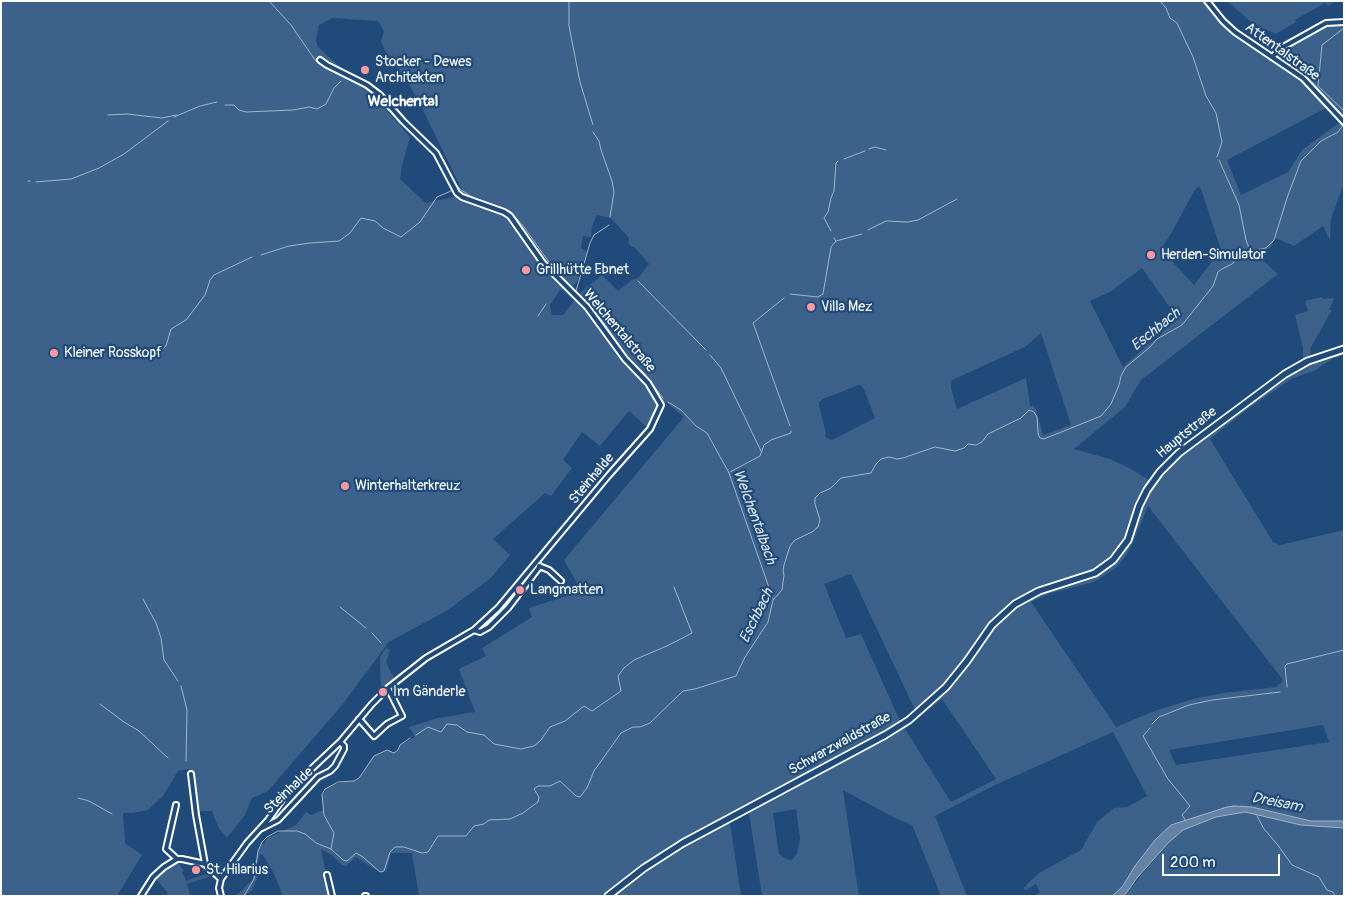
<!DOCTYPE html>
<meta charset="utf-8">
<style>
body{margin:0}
#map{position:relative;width:1345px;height:897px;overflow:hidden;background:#1f4a7a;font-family:Pangolin,sans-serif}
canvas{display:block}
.frame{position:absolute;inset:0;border:2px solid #fff;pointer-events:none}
.scale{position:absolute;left:1162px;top:854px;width:118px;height:22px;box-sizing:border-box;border:2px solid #fff;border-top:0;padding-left:6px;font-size:15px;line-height:18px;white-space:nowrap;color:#fff;-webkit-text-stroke:4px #1f4a7a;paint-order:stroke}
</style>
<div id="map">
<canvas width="1345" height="897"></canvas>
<div class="frame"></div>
<div class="scale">200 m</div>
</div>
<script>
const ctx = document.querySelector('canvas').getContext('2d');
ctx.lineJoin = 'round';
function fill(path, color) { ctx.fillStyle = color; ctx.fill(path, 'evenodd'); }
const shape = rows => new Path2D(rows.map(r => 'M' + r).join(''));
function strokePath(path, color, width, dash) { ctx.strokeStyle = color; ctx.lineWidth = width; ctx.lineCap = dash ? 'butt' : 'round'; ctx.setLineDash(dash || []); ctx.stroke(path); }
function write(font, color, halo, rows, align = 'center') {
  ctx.font = font + ' Pangolin,sans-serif'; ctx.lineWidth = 4.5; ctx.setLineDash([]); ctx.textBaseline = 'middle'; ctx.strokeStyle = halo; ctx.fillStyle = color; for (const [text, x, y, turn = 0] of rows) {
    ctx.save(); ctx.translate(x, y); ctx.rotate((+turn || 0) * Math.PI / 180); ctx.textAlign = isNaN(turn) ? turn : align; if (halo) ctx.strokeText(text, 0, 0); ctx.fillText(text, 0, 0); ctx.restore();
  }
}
const green = shape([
 [1,1,1217,1,1213,4,1222,16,1220,21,1236,35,1275,61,1278,58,1278,52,1284,46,1327,25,1344,24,1344,119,1340,122,1344,125,1344,183,1331,219,1330,240,1323,226,1294,246,1275,238,1271,247,1257,255,1278,274,1141,380,1125,407,1074,449,1110,459,1131,469,1149,480,1160,467,1181,449,1236,407,1303,360,1303,348,1295,315,1308,311,1305,301,1321,297,1324,299,1334,298,1329,310,1332,310,1311,347,1310,354,1314,356,1344,346,1344,355,1333,358,1314,371,1293,378,1249,408,1210,439,1273,542,1280,545,1344,530,1344,821,1311,821,1227,807,1171,825,1155,840,1135,866,1122,887,1112,896,1035,896,1040,892,1036,884,1026,890,1023,888,1039,873,1081,850,1097,822,1114,808,1127,807,1147,796,1113,732,993,786,935,816,967,896,941,896,912,825,893,817,843,790,859,896,762,896,749,813,730,823,741,896,419,896,412,853,391,853,387,870,382,872,374,869,356,857,346,866,342,865,333,856,321,849,326,873,322,873,324,883,327,886,330,896,283,896,274,874,263,855,260,854,257,865,259,874,252,890,245,896,234,896,238,894,253,879,254,865,261,844,264,844,267,838,296,825,306,812,311,815,323,810,322,797,325,789,332,785,359,779,373,756,388,750,394,753,399,750,400,745,415,737,409,727,438,718,475,712,459,669,486,656,482,648,532,617,529,608,579,592,578,585,564,560,684,417,666,402,662,407,656,409,647,427,629,411,600,446,582,432,563,460,572,468,551,496,545,493,493,539,510,555,491,578,448,610,389,642,342,705,268,791,252,798,245,815,227,838,218,827,212,811,199,811,195,776,188,769,178,771,163,796,148,810,133,813,123,813,125,843,142,855,117,896,1,896],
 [332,18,378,21,384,31,381,41,387,56,404,76,418,100,462,190,458,196,426,203,400,179,402,165,410,137,368,89,348,78,340,67,318,47,316,40,319,25],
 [1328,107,1340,122,1302,150,1288,172,1241,195,1227,160],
 [1199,186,1201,189,1221,250,1194,285,1161,249,1172,232,1194,191],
 [597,215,611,218,629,238,628,244,635,248,649,264,638,278,632,280,618,291,602,275,579,294,572,287,577,282,587,252,581,248,583,236,591,237,592,226],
 [1142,268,1175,315,1160,336,1146,346,1123,367,1090,301,1110,292],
 [560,290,563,290,574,301,563,315,552,315,550,305],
 [1041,333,1071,425,1043,435,1036,409,1033,406,1030,406,1026,378,957,409,951,388,952,380,1025,347],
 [859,385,863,387,875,418,832,440,825,437,826,433,819,406,819,402,823,399],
 [1148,506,1283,680,1281,683,1276,687,1223,693,1193,699,1157,710,1116,727,1031,602,1051,593,1094,582,1117,567,1127,554,1134,540],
 [851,574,915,710,900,721,861,634,846,638,824,584],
 [942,699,996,779,951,802,905,729],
 [1323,725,1329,742,1176,765,1169,750],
 [796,809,800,838,797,854,793,859,790,860,784,858,779,854,773,813],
 [1227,1,1333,1,1334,2,1328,6,1325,3,1295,20,1296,22,1276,34,1252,23],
 [386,648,390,650,386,662,394,678,381,690,380,657],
 [1245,812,1301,825,1344,828,1344,896,1124,896,1168,843,1183,830,1216,817],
 [177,861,184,871,182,872,186,881,209,873,211,876,187,884,190,894,188,896,166,896,168,893,155,878,162,870]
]);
const water = shape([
 [1234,806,1252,807,1311,821,1344,821,1344,828,1301,825,1245,812,1216,817,1183,830,1168,843,1137,878,1127,892,1124,896,1112,896,1122,887,1135,866,1155,840,1171,825,1227,807,1234,806]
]);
const stream = shape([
 [269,1,291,25,315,60,331,70],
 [569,1,569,26,580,82,593,125],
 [1160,1,1166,8,1170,18,1177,23,1193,57,1206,96,1216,113,1222,142,1217,157],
 [1344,28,1322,45,1318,86,1344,111],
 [348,74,374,87,384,95,400,115],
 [225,105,234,105,239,110,246,112,293,110,309,107,317,109,326,104,334,88,341,81],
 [108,115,127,114,162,118,176,115],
 [174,117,200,106,217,102],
 [412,127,430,144],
 [593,132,599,141,601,150,612,181,614,192,610,217],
 [869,149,875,147,886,150],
 [439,152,443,162],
 [844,159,865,151],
 [1219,160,1239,205,1246,240,1250,251],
 [28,181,30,181],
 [453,181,461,190,477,200],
 [36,182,71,179,99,168,124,154,168,121],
 [490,205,510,211,524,227,556,272,576,293],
 [868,230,886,221,908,222,918,220,957,199],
 [831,231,824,218,828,212,831,198,834,191,836,163,838,161],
 [836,241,862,234],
 [261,255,289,246,310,243,339,241,350,233,361,218,375,221,383,228,401,237,420,222,437,197,458,188],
 [638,281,706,350],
 [576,291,590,243,594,235,609,225],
 [790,294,818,297,823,294,831,247,836,241,834,238],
 [581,297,602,320,628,358,644,373,663,398],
 [784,298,753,323,790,426],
 [538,316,546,304],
 [145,351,161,350,166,346,171,329,186,320,205,295,210,280,214,275,252,257],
 [710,355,721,368,761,451],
 [668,402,681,410,696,426,707,433,729,473,773,599],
 [730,472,760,456,764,445,771,440,791,433,791,431],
 [143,599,156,623,161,638,164,660,178,681],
 [340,607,366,628],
 [372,633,381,643],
 [181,686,187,710,186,761],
 [1287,687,1285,666,1287,664,1344,650],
 [100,704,124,722,139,731,168,758],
 [1152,724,1159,717,1189,705,1212,700,1280,692],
 [1150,728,1143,736,1168,779,1190,806,1182,815,1186,821],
 [416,735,428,727,441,732,447,724,457,725,467,732,484,735,494,744,521,749,534,746,541,740,550,727,565,721,584,706,592,711,621,691,618,676,624,668,634,660,669,645,692,633,674,587],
 [78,798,89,801,112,814],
 [1257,816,1264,829,1277,844,1292,865,1319,877,1327,890,1333,892,1335,896],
 [331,849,334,833,324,815,322,794,325,789,338,782,354,781,359,778,374,756,387,750,394,753,398,750,400,745,410,738],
 [244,896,254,879,258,851,262,842,267,837,278,831,297,831,305,834,316,843,331,849,343,860,347,861,356,853,363,857,380,872,384,871,390,852,395,847,404,847,422,853,428,852,438,836,466,836,474,826,484,824,489,820,510,819,523,813,538,802,539,797,534,789,538,786,550,786,560,781,576,796,580,797,587,788,594,771,621,733,633,727,640,727,650,723,683,691,695,689,736,676,745,657,768,622,773,600,782,590,784,575,783,571,784,565,790,546,795,540,812,532,818,527,820,520,815,504,815,498,820,493,831,488,841,478,871,473,876,464,881,459,889,457,897,459,903,458,935,447,955,451,964,448,968,444,976,445,982,442,988,434,1021,418,1029,410,1034,412,1037,417,1038,433,1040,438,1044,439,1101,416,1111,404,1119,385,1121,376,1126,367,1150,347,1157,339,1182,325,1213,286,1218,272,1222,269,1232,264,1241,253,1266,248,1274,240,1287,198,1301,161,1321,141,1338,132,1344,124]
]);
const street = shape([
 [1207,1,1223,21,1235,32,1303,78,1344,122],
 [1272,57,1283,47,1326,23,1344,22],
 [539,566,549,570,561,581],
 [474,630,480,632,489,627,508,608,540,566],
 [359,719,374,736,387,724,402,716,388,688],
 [191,774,196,815,205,864],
 [176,805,166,849,177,859,182,859,205,864,221,879],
 [262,828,278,820,318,777,330,771,335,766,344,749,344,746,340,742],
 [327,875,332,896],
 [141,896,153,877,164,867,177,859],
 [221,896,219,888,221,879,247,843,268,820,289,790,340,742,372,704,388,688,426,658,474,630,498,608,609,475,650,429,661,405,648,383,625,359,587,307,543,263,510,216,504,212,462,197,457,193,436,153,403,121,380,95,367,85,327,65,320,60],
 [365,896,366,896]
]);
const secondary = shape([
 [608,896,644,868,683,843,885,735,909,720,946,687,967,661,992,625,1015,604,1039,591,1095,573,1113,560,1128,540,1139,506,1147,490,1160,472,1179,453,1285,374,1308,361,1344,349]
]);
const markers = [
 [365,70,5,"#ff9aa2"],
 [1151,255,5,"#ff9aa2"],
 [526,270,5,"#ff9aa2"],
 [811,307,5,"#ff9aa2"],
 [54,353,5,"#ff9aa2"],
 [345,486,5,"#ff9aa2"],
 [520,590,5,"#ff9aa2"],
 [383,692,5,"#ff9aa2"],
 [196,870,5,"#ff9aa2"]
];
const streetNames = [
 ["Attentalstraße",1282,52,36],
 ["Welchentalstraße",619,331,50],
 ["Hauptstraße",1187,433,-39],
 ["Steinhalde",592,479,-50],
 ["Schwarzwaldstraße",840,744,-29],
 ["Steinhalde",289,791,-43]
];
const poiNames = [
 ["Stocker - Dewes",375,62],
 ["Architekten",375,78],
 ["Herden-Simulator",1161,255],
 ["Grillhütte Ebnet",536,270],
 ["Villa Mez",821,307],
 ["Kleiner Rosskopf",64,353],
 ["Winterhalterkreuz",355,486],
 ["Langmatten",530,590],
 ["Im Gänderle",393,692],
 ["St. Hilarius",206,870]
];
const neighbourhoodNames = [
 ["Welchental",403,102]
];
const waterNames = [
 ["Eschbach",1156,330,-39],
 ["Welchentalbach",754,517,70],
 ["Eschbach",757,616,-64],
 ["Dreisam",1277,803,11]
];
fill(green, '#3c618b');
fill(water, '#6583a4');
strokePath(water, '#a3b5c8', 1);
strokePath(stream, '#a3b5c8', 1);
strokePath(street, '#fff', 8);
strokePath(secondary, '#fff', 9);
strokePath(street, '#1f4a7a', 4);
strokePath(secondary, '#1f4a7a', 5.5);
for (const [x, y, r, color] of markers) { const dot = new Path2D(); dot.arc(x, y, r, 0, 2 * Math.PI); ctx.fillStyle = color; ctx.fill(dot); strokePath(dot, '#1f4a7a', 2); }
write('14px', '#fff', '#1f4a7a', streetNames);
write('14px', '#fff', '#1f4a7a', poiNames, 'left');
write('bold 15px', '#fff', '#1f4a7a', neighbourhoodNames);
write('italic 15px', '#d8e0e8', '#1f4a7a', waterNames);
</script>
